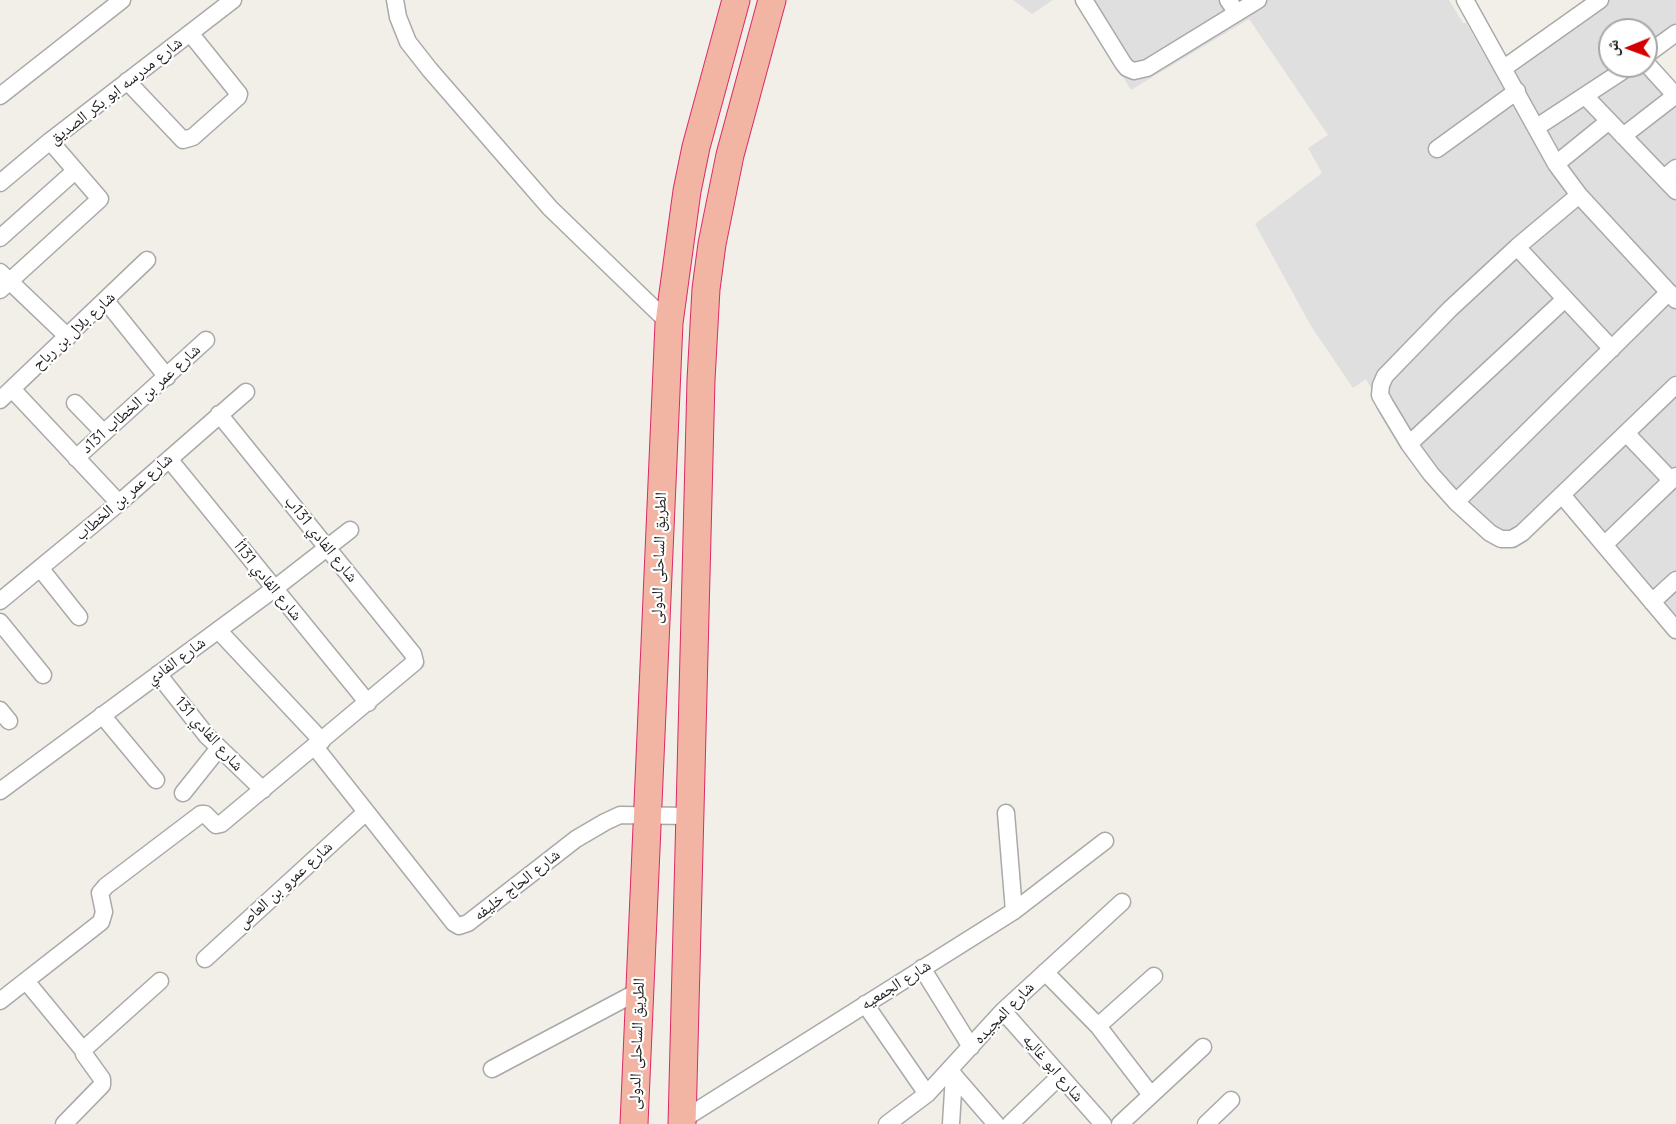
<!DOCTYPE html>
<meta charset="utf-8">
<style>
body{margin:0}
#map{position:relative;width:1676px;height:1124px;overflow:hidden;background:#f2efe9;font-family:Quicksand,"Noto Naskh Arabic",sans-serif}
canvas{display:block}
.north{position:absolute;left:1598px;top:18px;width:60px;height:60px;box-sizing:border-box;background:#fff;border:2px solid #a7a7a7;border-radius:50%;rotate:269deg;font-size:16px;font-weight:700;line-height:24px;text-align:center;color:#222}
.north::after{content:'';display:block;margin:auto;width:21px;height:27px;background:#d40000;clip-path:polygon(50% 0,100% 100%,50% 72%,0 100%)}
</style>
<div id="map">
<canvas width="1676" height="1124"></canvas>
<div class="north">ش</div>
</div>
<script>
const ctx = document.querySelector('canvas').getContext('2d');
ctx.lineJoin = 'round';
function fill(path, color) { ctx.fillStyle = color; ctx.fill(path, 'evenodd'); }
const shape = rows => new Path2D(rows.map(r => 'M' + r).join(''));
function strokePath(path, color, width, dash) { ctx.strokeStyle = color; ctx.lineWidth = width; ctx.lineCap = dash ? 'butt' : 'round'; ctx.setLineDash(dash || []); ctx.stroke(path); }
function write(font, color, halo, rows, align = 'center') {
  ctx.font = font + ' Quicksand,"Noto Naskh Arabic",sans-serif'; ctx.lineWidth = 4.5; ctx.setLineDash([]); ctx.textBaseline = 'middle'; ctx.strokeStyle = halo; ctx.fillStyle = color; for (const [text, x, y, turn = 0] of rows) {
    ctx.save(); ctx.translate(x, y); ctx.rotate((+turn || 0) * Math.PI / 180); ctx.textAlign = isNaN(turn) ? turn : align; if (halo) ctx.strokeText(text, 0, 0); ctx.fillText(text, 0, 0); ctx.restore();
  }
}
const residential = shape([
 [1013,0,1053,0,1032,14],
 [1075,0,1449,0,1463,23,1466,23,1497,76,1606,0,1676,0,1676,38,1649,58,1676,89,1676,641,1564,507,1529,539,1511,546,1492,545,1475,530,1399,442,1366,379,1353,388,1311,326,1255,224,1322,173,1308,148,1328,135,1249,19,1131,90],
 [1610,30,1646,30,1646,66,1610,66]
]);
const minor = shape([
 [395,0,398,17,408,42,430,70,550,208,669,323],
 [1084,0,1123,63,1127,68,1134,71,1147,68,1258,0],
 [1228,0,1237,13],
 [1465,0,1556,164,1579,195,1676,300],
 [1646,55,1676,33],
 [1646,63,1676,96],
 [1504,68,1600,0],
 [127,81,183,140,193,137,238,97,239,94,190,33],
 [0,96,122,0],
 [1586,97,1676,191],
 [1537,127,1630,66],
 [1623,136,1676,95],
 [1437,149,1517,91],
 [1556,164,1609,121],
 [1664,178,1676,168],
 [0,183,50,141,233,0],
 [1579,195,1517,247,1450,309,1385,376,1381,385,1380,395,1385,404,1409,444,1431,474,1456,502,1490,533,1501,539,1512,539,1522,533,1676,385],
 [0,238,75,171],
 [1517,247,1612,349],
 [0,272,68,337],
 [0,290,100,199,50,141],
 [106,301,167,377],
 [12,389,119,503],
 [0,400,147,260],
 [75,403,104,433],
 [1626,433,1671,480],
 [1409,444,1565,299],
 [76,458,206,340],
 [169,459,368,703],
 [1562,495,1676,630],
 [1456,502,1669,292],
 [1604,545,1676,476],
 [40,568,79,617],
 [0,601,119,503,246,392],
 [1652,602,1676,580],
 [0,622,43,675],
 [218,630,322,741],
 [158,674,207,736,263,790],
 [0,710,9,721],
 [102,715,156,780],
 [315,747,454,923,459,926,468,923,576,839,605,822,620,815,689,816],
 [0,791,274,589,350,530],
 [183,793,219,748],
 [1006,813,1014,911],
 [205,959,366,812],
 [922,968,971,1047],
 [1045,972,1098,1026,1151,1095],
 [26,981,83,1050,84,1054,102,1079,102,1085,64,1124],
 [0,1001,101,922,104,912,100,893,106,886,201,814,205,814,216,825,221,824,415,662,413,654,219,414],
 [865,1004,927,1094],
 [1003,1011,1103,1124],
 [1098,1026,1154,976],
 [83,1050,160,981],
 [492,1069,639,991],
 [950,1071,996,1124],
 [682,1120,1014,911,1105,841],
 [887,1124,927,1094,1003,1011,1122,902],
 [951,1124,954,1075],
 [1010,1124,1060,1076],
 [1120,1124,1203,1047],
 [1206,1124,1231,1100]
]);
const trunk = shape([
 [634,1124,669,323,687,191,696,147,736,0],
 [682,1124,701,380,706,289,712,244,730,155,772,0]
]);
const streetNames = [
 ["شارع مدرسه ابو بكر الصديق",116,91,-38],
 ["شارع بلال بن رباح",74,331,-43],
 ["شارع عمر بن الخطاب 131د",141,399,-42],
 ["شارع عمر بن الخطاب",124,497,-41],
 ["شارع الفادي 131ب",321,539,51],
 ["الطريق الساحلى الدولى",659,558,-88],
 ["شارع الفادي 131أ",268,581,51],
 ["شارع الفادي",176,661,-36],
 ["شارع الفادي 131",209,734,48],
 ["شارع عمرو بن العاص",285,885,-42],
 ["شارع الحاج خليفه",517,885,-38],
 ["شارع الجمعيه",896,985,-32],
 ["شارع المجيده",1004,1013,-46],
 ["الطريق الساحلى الدولى",637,1044,-88],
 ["شارع ابو غاليه",1053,1068,49]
];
fill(residential, '#e0dfdf');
strokePath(minor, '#a9a9a9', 19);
strokePath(trunk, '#dc2a67', 29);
strokePath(minor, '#fff', 16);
strokePath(trunk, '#f2b4a3', 27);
write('16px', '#222', '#fff', streetNames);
</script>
